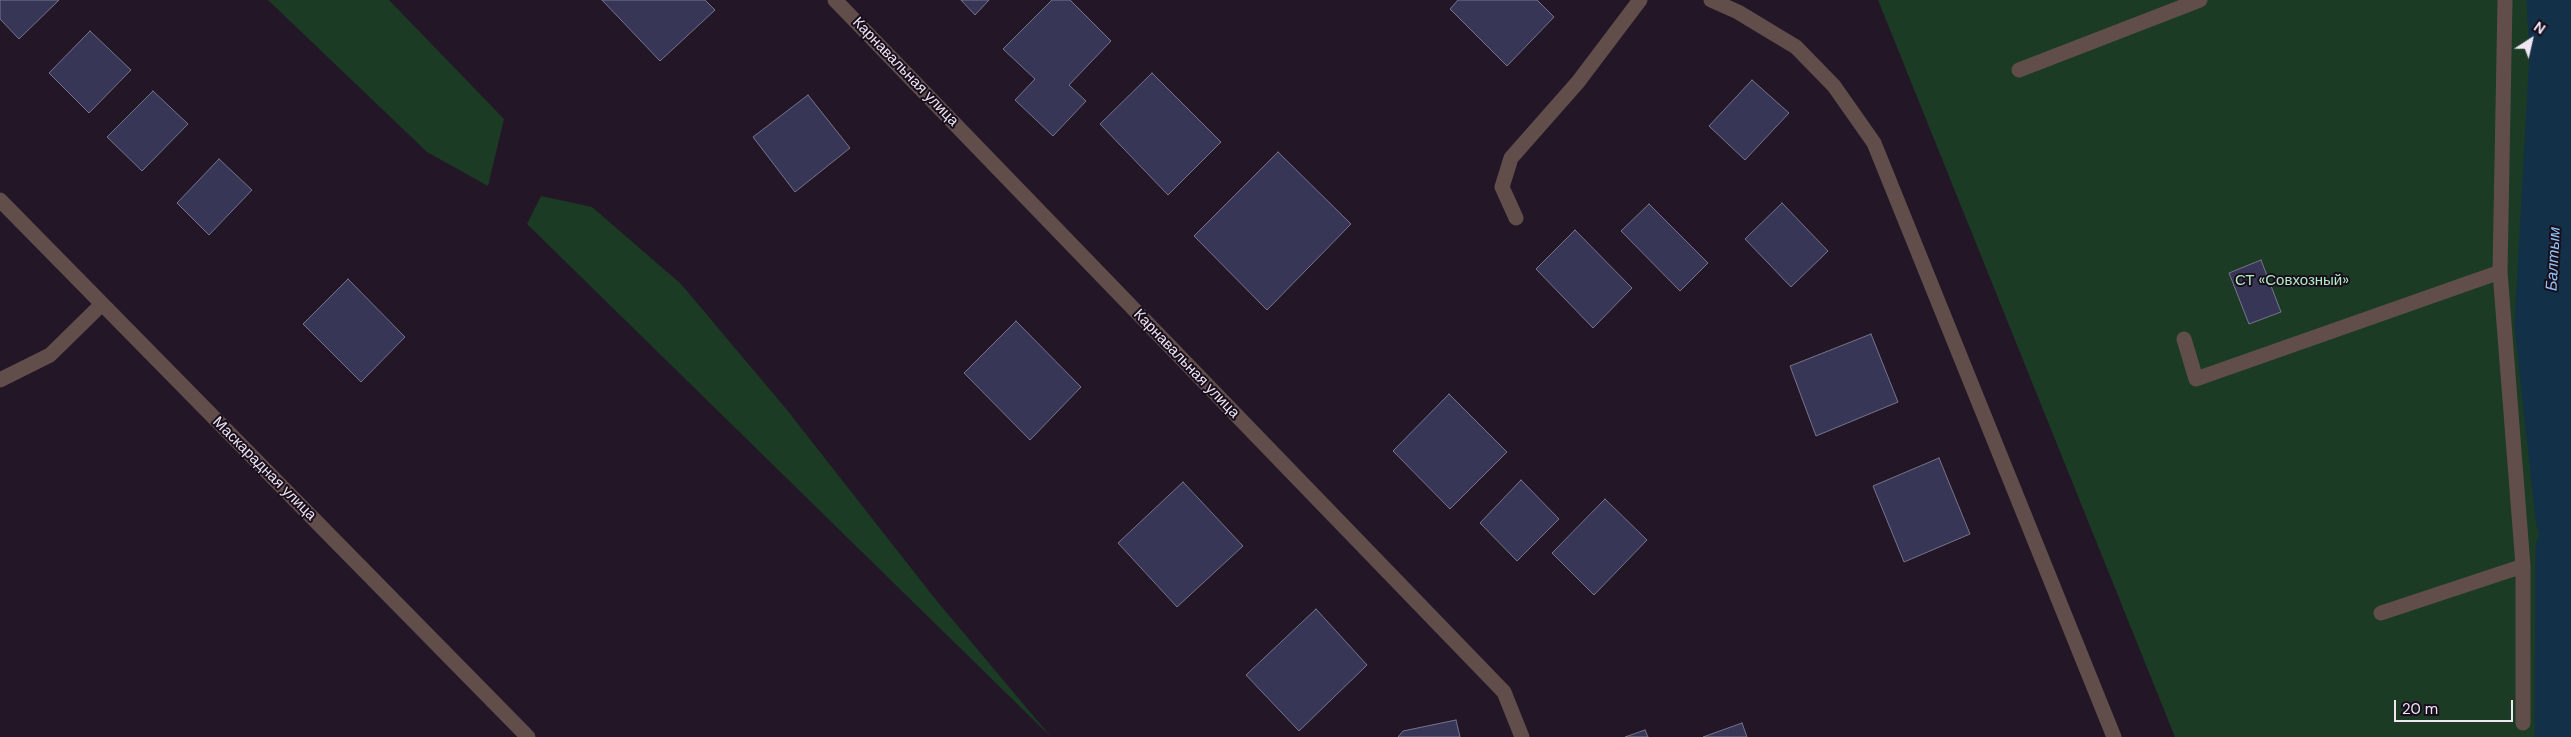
<!DOCTYPE html>
<meta charset="utf-8">
<style>
body{margin:0}
#map{position:relative;width:2571px;height:737px;overflow:hidden;background:#231727;font-family:"DM Sans",sans-serif}
canvas{display:block}
.north{position:absolute;left:2506px;top:15px;width:50px;height:50px;-webkit-text-stroke:4px #190e1d;paint-order:stroke;rotate:35deg;font-size:14px;font-weight:700;line-height:20px;text-align:center;color:#eee6f1}
.north::after{content:'';display:block;margin:auto;width:18px;height:22px;background:#eee6f1;clip-path:polygon(50% 0,100% 100%,50% 72%,0 100%)}
.scale{position:absolute;left:2394px;top:700px;width:119px;height:22px;box-sizing:border-box;border:2px solid #eee6f1;border-top:0;padding-left:6px;font-size:15px;line-height:18px;white-space:nowrap;color:#eee6f1;-webkit-text-stroke:4px #190e1d;paint-order:stroke}
</style>
<div id="map">
<canvas width="2571" height="737"></canvas>
<div class="north">N</div>
<div class="scale">20 m</div>
</div>
<script>
const ctx = document.querySelector('canvas').getContext('2d');
ctx.lineJoin = 'round';
function fill(path, color) { ctx.fillStyle = color; ctx.fill(path, 'evenodd'); }
const shape = rows => new Path2D(rows.map(r => 'M' + r).join(''));
function strokePath(path, color, width, dash) { ctx.strokeStyle = color; ctx.lineWidth = width; ctx.lineCap = dash ? 'butt' : 'round'; ctx.setLineDash(dash || []); ctx.stroke(path); }
function write(font, color, halo, rows, align = 'center') {
  ctx.font = font + ' "DM Sans",sans-serif'; ctx.lineWidth = 4; ctx.setLineDash([]); ctx.textBaseline = 'middle'; ctx.strokeStyle = halo; ctx.fillStyle = color; for (const [text, x, y, turn = 0] of rows) {
    ctx.save(); ctx.translate(x, y); ctx.rotate((+turn || 0) * Math.PI / 180); ctx.textAlign = isNaN(turn) ? turn : align; if (halo) ctx.strokeText(text, 0, 0); ctx.fillText(text, 0, 0); ctx.restore();
  }
}
const green = shape([
 [268,0,389,0,504,119,488,186,427,152],
 [1878,0,2571,0,2571,737,2175,737],
 [541,196,592,207,681,284,787,410,936,600,1051,737,527,224]
]);
const river = shape([
 [2562,0,2565,54,2550,325,2571,517],
 [2570,737,2571,550]
]);
const building = shape([
 [0,0,59,0,19,39,0,19,0,0],
 [602,0,705,0,715,10,660,61,602,0],
 [961,0,989,0,975,15,961,0],
 [1052,0,1070,0,1111,41,1069,85,1086,101,1053,136,1015,100,1035,79,1003,49,1052,0],
 [1458,0,1537,0,1554,17,1507,66,1450,9,1458,0],
 [90,31,131,70,89,113,49,73,90,31],
 [1152,73,1221,142,1168,195,1100,124,1152,73],
 [1752,80,1789,113,1745,160,1709,126,1752,80],
 [153,91,188,124,142,171,107,137,153,91],
 [808,95,850,148,795,192,753,137,808,95],
 [1278,152,1351,224,1267,310,1194,236,1278,152],
 [219,159,252,190,209,235,177,203,219,159],
 [1782,203,1828,251,1791,287,1745,239,1782,203],
 [1649,204,1708,263,1680,291,1621,231,1649,204],
 [1575,230,1632,288,1593,328,1536,269,1575,230],
 [2261,260,2281,312,2249,324,2229,273,2261,260],
 [348,279,405,337,361,382,303,324,348,279],
 [1016,321,1081,387,1030,440,964,373,1016,321],
 [1871,334,1898,402,1816,436,1790,366,1871,334],
 [1449,394,1507,452,1450,509,1393,451,1449,394],
 [1939,458,1970,534,1904,562,1873,486,1939,458],
 [1521,480,1559,519,1517,561,1480,523,1521,480],
 [1183,482,1243,546,1177,607,1118,543,1183,482],
 [1605,499,1647,540,1594,595,1552,553,1605,499],
 [1316,609,1367,665,1299,731,1246,675,1316,609],
 [1456,720,1460,737,1398,737,1403,731,1456,720],
 [1742,723,1747,737,1703,737,1742,723],
 [1645,730,1648,737,1625,737,1645,730]
]);
const minor = shape([
 [835,0,1504,692,1522,737],
 [1711,0,1738,12,1796,47,1834,86,1874,143,2114,737],
 [2019,70,2200,0],
 [0,200,528,737],
 [1516,218,1502,187,1511,158,1578,82,1640,0],
 [2500,272,2523,566,2523,723],
 [2184,339,2196,379,2500,272,2505,0],
 [0,380,50,355,102,304],
 [2381,613,2523,566]
]);
const streetNames = [
 ["Карнавальная улица",905,72,46],
 ["Карнавальная улица",1186,364,46],
 ["Маскарадная улица",264,469,45]
];
const parkNames = [
 ["СТ «Совхозный»",2292,281]
];
const waterNames = [
 ["Балтым",2554,259,-87]
];
fill(green, '#1b3b24');
strokePath(river, '#123048', 71);
fill(building, '#383657');
strokePath(building, '#76758c', 1);
strokePath(minor, '#614e4b', 15);
write('15px', '#eee6f1', '#190e1d', streetNames);
write('15px', '#b0ecbe', '#190e1d', parkNames);
write('italic 16px', '#90c5f5', '#190e1d', waterNames);
</script>
